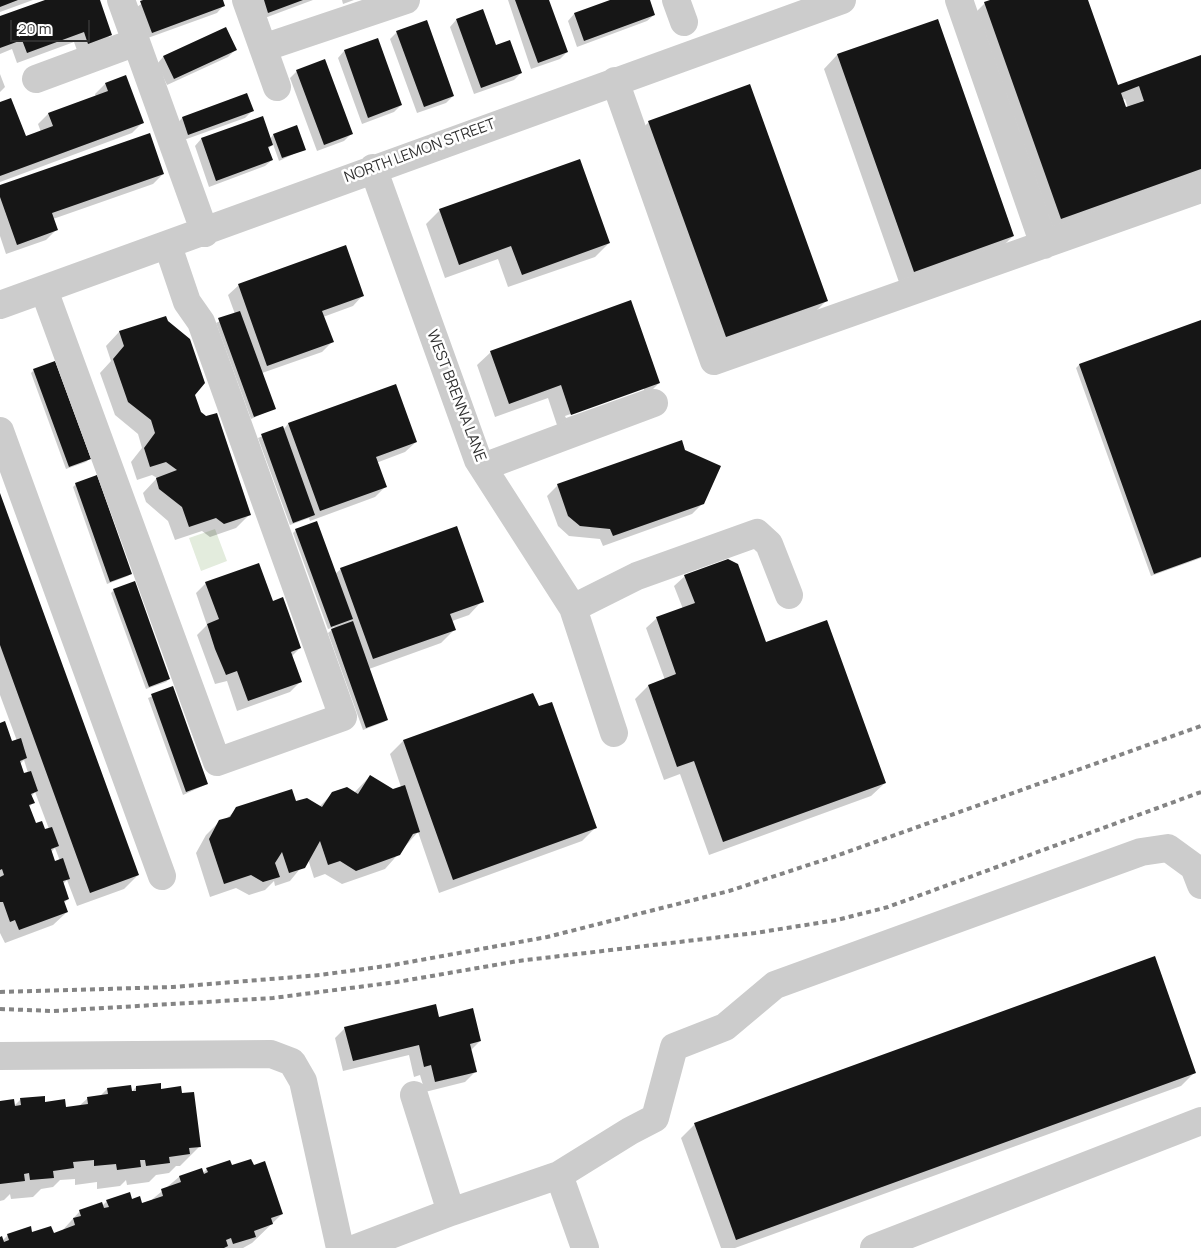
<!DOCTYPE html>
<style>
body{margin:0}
#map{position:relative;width:1201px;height:1248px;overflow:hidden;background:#fff;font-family:Manrope,sans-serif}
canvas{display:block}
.scale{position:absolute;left:10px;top:20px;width:80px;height:22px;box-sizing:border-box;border:2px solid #2f2f2f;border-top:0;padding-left:6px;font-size:15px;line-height:18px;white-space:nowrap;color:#2f2f2f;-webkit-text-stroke:4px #fff;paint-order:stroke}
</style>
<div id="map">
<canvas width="1201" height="1248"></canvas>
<div class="scale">20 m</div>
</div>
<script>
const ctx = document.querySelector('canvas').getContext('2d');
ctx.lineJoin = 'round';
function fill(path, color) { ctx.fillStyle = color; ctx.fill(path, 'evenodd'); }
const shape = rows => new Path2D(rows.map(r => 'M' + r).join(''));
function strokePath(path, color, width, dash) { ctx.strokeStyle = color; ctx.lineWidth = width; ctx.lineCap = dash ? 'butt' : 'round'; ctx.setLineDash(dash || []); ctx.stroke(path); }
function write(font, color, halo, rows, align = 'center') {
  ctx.font = font + ' Manrope,sans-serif'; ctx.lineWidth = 5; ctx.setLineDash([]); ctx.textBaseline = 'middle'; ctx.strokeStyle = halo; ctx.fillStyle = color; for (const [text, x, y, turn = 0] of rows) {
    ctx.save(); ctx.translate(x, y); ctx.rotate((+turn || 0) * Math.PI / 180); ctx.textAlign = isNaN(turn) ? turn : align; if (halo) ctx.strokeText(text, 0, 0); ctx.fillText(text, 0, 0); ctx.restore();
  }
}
const green = shape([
 [215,529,227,561,201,571,189,538]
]);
const shadow = shape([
 [0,0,33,0,0,12],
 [49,0,98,0,111,34,101,45,78,53,74,42,17,63,12,49,0,54,0,18],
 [147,0,221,0,223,6,217,13,145,39,134,9],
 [255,0,313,0,262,19],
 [342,0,354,0,343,4],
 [508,0,548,0,567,52,560,59,531,69],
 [614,0,648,0,654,15,647,21,577,47,568,21,574,14],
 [994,0,1087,0,1117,86,1201,56,1201,177,1047,231,971,17,985,3],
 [1125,99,1128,108,1125,109,1122,100],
 [456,20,495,46,521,73,514,80,474,94,450,27],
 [937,20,1013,236,999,250,900,285,824,69,837,55],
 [225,29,235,50,228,57,167,85,157,64,163,57],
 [397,32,453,96,446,103,417,113,390,39],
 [344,51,401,105,394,112,362,124,338,58],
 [297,71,351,134,344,141,317,151,290,78],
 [0,74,5,87,0,92],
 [105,84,142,123,132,133,0,182,0,103,25,137,41,132,38,124,48,114,96,97,95,94],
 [246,95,252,111,245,118,181,141,176,125,182,118],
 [262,117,270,139,273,135,304,149,279,161,273,144,268,149,272,160,265,166,209,187,195,146,201,139],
 [649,122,826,301,813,314,712,350,635,135],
 [163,174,153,184,53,219,56,230,46,240,6,254,0,236,0,186],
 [440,210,609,243,595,257,508,287,498,259,445,278,426,224],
 [239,285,363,295,353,306,323,317,332,342,322,352,262,373,275,408,251,419,216,323,235,314,228,295],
 [165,317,200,413,249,515,236,528,210,537,202,531,175,540,168,521,146,502,143,493,157,478,152,475,137,480,131,462,142,448,138,434,115,415,100,373,111,361,106,346,119,332],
 [1201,321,1201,558,1151,576,1076,368,1079,365],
 [491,352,659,383,645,397,558,428,548,398,495,417,477,365],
 [644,388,644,390,566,418,565,416],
 [34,370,89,459,86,462,66,469,31,373],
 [288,424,416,442,405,452,376,463,385,487,375,497,310,521,309,518,290,525,258,438,282,428,283,430],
 [76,484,131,573,128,576,107,584,73,487],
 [558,485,703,503,692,514,603,546,600,539,569,536,558,526,547,496],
 [0,496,138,875,124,889,77,906,67,880,63,884,68,899,64,903,67,912,53,925,5,943,0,933,0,724,11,743,17,741,0,695],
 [24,760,28,773,24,775,20,764],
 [35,792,49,829,44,831,35,825,28,808,33,803,31,797],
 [55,848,60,861,55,863,51,852],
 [296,530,335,574,341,569,482,601,469,615,452,621,455,629,441,643,369,669,387,719,384,722,363,730,328,633,335,627,328,629,293,533],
 [685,576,885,783,871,796,709,855,680,774,664,780,635,699,648,686,665,680,646,628,657,618,683,609,674,586],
 [206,583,272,603,300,648,292,656,300,682,290,692,237,711,227,681,215,684,197,635,207,625,196,593],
 [114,590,169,679,166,682,146,689,111,593],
 [172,688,207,784,183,795,148,698],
 [403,741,596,827,582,841,439,893,418,832,385,869,342,884,325,874,314,878,308,859,290,881,275,886,274,881,265,890,249,895,236,888,210,897,196,853,206,835,220,821,226,819,237,809,295,803,319,807,333,793,354,793,370,776,393,790,401,787,390,754],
 [438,1018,480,1041,470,1051,475,1072,465,1082,425,1092,420,1075,414,1077,409,1055,343,1071,335,1038,345,1028],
 [1195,1072,1181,1086,735,1248,721,1248,681,1138,695,1124],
 [136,1087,181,1094,199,1147,180,1166,176,1166,169,1173,156,1175,149,1182,127,1185,126,1180,120,1186,97,1189,97,1182,75,1185,75,1179,60,1180,53,1187,41,1189,33,1197,11,1199,10,1194,4,1200,0,1201,0,1102,14,1106,20,1100,64,1108,79,1106,88,1098,100,1096,107,1089,131,1093],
 [232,1166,282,1214,252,1243,243,1248,0,1248,0,1238,2,1241,8,1235,53,1234,61,1232,80,1211,102,1206,107,1201,131,1200,141,1204,149,1202,179,1177,201,1170,202,1174,207,1169]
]);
const building = shape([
 [0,0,18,0,0,7],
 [45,0,100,0,112,35,88,44,84,32,27,53,22,40,0,48,0,16],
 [143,0,223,0,225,6,152,33,140,1],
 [264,0,303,0,268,13],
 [515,0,549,0,568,52,538,63],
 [610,0,650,0,655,15,584,41,574,13],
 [990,0,1088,0,1118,85,1201,55,1201,169,1061,219,984,2],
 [1139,86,1144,101,1126,107,1121,93],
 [483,9,496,45,510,40,522,73,481,88,456,19],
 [938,19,1014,236,914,272,837,54],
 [427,20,454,96,424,107,396,31],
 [226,27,237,50,174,79,163,56],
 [378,38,402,105,368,118,344,50],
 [325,59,353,134,324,145,296,70],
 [126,75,144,123,0,176,0,102,11,98,26,136,53,126,48,113,108,91,105,83],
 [750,84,828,301,726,337,648,121],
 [247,93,254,111,188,135,182,117],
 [263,116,273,145,268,147,273,160,216,181,201,138],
 [297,125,306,150,282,158,273,134],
 [150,133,164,174,52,213,58,230,17,245,0,197,0,185],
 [580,159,610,243,522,275,511,246,459,265,439,209],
 [346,245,364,296,322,311,334,342,267,366,238,284],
 [631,300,660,383,571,415,561,385,509,404,490,351],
 [240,311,276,409,254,417,218,318],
 [166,316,168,321,190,339,205,383,195,395,201,412,206,416,217,413,251,515,224,524,216,518,189,527,182,507,159,489,156,478,177,470,166,462,150,467,144,448,155,433,151,420,128,402,113,359,124,346,119,331],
 [1201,320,1201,557,1154,574,1079,364],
 [55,361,91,459,69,467,33,369],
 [396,384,417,442,376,457,387,487,320,511,288,423],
 [283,426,315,515,293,523,261,434],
 [682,440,685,450,721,466,704,504,613,536,610,529,580,526,568,516,557,484],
 [97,475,132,574,110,582,75,483],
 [0,493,139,875,90,893,0,645],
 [317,521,353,619,331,627,295,529],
 [457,526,484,602,450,614,456,630,373,659,340,568],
 [728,559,738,564,766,642,827,620,886,783,723,842,694,761,677,767,648,685,676,674,656,617,695,603,684,575],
 [259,563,273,601,283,597,292,622,301,648,291,652,302,682,248,701,237,671,226,675,215,649,207,624,219,619,205,582],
 [135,581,170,679,149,687,113,589],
 [353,621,388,720,366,728,331,629],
 [173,686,208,784,186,792,151,694],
 [533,693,539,706,552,702,597,828,453,880,403,740],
 [5,721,12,741,21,738,27,758,20,761,24,773,31,771,38,791,31,794,35,803,29,805,36,823,42,821,45,829,52,827,59,846,51,849,55,861,63,858,70,879,63,881,69,899,64,901,68,912,19,930,15,920,10,922,3,902,0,902,0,877,4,875,2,869,0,870,0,723],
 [370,775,393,789,405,785,420,832,413,834,400,855,356,871,340,861,328,865,320,841,305,868,289,873,282,852,275,863,280,877,263,882,251,875,224,884,209,839,219,820,230,817,236,807,292,789,296,801,307,798,322,807,332,792,347,787,358,794],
 [1155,956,1196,1073,736,1240,694,1123],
 [436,1004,439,1017,473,1008,481,1041,470,1044,477,1072,435,1082,431,1065,424,1067,419,1045,353,1061,344,1027],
 [161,1083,161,1089,181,1086,182,1093,194,1092,201,1147,189,1148,190,1154,169,1157,170,1163,146,1166,145,1160,140,1160,141,1167,117,1170,116,1164,94,1166,94,1160,73,1162,74,1168,53,1171,54,1178,30,1180,29,1173,24,1174,25,1181,0,1184,0,1101,14,1099,15,1106,21,1105,20,1098,45,1096,45,1102,65,1099,66,1107,88,1104,87,1097,108,1094,107,1088,131,1085,132,1091,136,1091,136,1086],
 [251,1159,254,1165,265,1161,283,1214,271,1218,273,1224,254,1231,256,1237,233,1244,231,1238,226,1240,228,1246,224,1248,0,1248,0,1237,2,1236,4,1242,9,1240,7,1234,31,1226,32,1232,51,1226,54,1233,75,1225,73,1218,81,1216,79,1210,102,1202,104,1208,109,1207,106,1200,130,1192,132,1199,140,1196,142,1203,163,1196,161,1189,181,1182,179,1176,202,1168,204,1174,208,1172,206,1168,230,1160,232,1165]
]);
const minor = shape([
 [121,0,205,233],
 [246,0,277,87],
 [676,0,684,22],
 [959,0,1044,245],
 [263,48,406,0],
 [36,79,136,42],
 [615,81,714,361,1201,189],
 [373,168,478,460,573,608,614,733],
 [44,290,217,762,343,717,201,322,187,302,168,246],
 [0,305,842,0],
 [0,431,162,876],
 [483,467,654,403],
 [573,608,637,576,757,533,769,544,789,595],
 [0,1056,271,1054,292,1062,303,1081,340,1248],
 [414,1095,451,1212,559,1175,630,1131,655,1118,674,1047,725,1027,775,985,1141,852,1168,848,1194,867,1201,885],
 [559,1175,585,1248],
 [356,1248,451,1212],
 [874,1248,1201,1121]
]);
const rail = shape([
 [0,992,173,987,320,975,393,965,547,937,729,891,836,856,1201,726],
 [0,1009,53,1011,273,998,397,982,518,961,755,933,837,920,888,907,1201,792]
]);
const streetNames = [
 ["NORTH LEMON STREET",420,151,-20],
 ["WEST BRENNA LANE",456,396,69]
];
fill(green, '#e3ecdd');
fill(shadow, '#0003');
fill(building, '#161616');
strokePath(minor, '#ccc', 28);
strokePath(rail, '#848484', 4, [5, 4]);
write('15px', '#2f2f2f', '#fff', streetNames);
</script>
